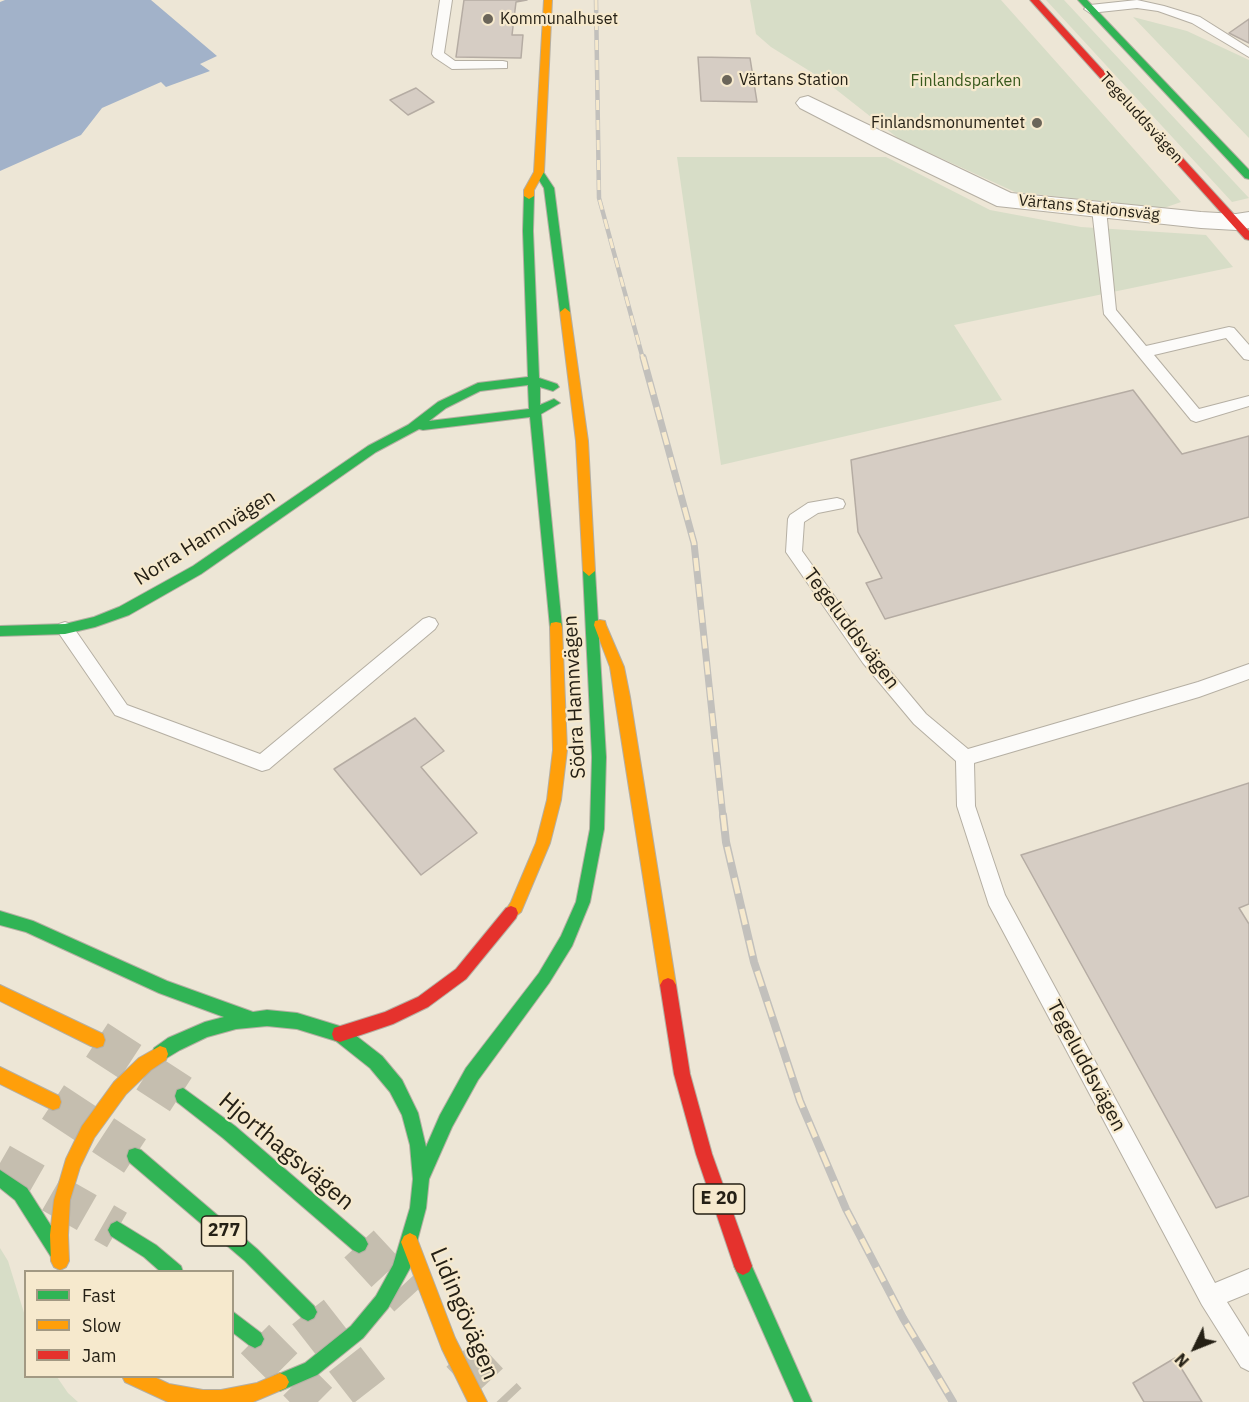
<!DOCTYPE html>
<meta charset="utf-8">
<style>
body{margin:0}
#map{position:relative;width:1249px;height:1402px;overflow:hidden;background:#ede6d6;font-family:"IBM Plex Sans",sans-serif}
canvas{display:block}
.legend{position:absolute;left:24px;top:1270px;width:210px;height:108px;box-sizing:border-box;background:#f6e9cd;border:2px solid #a29983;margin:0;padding:8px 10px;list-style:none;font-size:18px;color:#252015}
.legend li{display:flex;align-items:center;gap:12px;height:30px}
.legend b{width:30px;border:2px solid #a29983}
.north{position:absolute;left:1165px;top:1318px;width:60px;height:60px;-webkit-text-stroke:4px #f6e9cd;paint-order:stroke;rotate:227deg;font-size:16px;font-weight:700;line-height:24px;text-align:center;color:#252015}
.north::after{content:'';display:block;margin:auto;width:21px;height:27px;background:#252015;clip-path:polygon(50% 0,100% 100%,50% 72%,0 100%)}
</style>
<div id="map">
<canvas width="1249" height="1402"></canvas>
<ul class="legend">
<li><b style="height:8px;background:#30b455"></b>Fast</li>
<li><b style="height:8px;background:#ff9f0a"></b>Slow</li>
<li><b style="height:8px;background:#e5322d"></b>Jam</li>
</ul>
<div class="north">N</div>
</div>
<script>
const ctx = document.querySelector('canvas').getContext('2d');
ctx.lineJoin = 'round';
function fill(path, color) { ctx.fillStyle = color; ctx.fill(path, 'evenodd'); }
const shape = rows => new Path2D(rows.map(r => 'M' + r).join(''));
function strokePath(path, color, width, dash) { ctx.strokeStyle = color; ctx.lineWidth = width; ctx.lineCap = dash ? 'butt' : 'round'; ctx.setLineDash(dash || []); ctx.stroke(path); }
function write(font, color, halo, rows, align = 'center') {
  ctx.font = font + ' "IBM Plex Sans",sans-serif'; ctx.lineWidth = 4.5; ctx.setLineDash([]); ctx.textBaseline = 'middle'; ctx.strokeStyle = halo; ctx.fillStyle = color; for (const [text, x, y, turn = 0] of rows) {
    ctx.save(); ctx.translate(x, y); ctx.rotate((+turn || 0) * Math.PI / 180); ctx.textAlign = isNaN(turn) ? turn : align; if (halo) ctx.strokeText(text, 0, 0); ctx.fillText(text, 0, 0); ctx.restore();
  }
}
const green = shape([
 [750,0,1001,0,1181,202,1164,208,1015,192,899,139,824,80,771,47,756,34],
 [1046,0,1064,0,1249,198,1232,202],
 [1133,17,1187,31,1249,60,1249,138],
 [677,157,886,157,990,210,1081,227,1206,235,1233,267,954,325,1002,400,721,465],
 [0,1248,8,1261,25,1316,26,1376,57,1377,68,1393,78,1402,0,1402]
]);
const water = shape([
 [5,0,151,0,217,56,200,64,210,71,166,87,161,82,102,108,81,135,0,171,0,2]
]);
const building = shape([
 [464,0,527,0,516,2,512,35,523,35,521,58,456,57,464,0],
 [1249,19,1249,43,1229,33,1249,19],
 [698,57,750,58,757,102,701,101,698,57],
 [416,88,434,102,408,115,390,100,416,88],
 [1133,390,1182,454,1249,436,1249,517,885,619,866,583,882,578,858,532,851,460,1133,390],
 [415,718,444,751,421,767,477,833,421,875,334,769,415,718],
 [1249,783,1249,904,1239,908,1249,924,1249,1196,1216,1208,1021,855,1249,783],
 [1175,1358,1202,1402,1144,1402,1133,1383,1175,1358]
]);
const highwayTunnel = shape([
 [97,1040,183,1096],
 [53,1102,135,1156],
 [0,1163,117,1230],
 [359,1244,409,1298],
 [308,1312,378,1402],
 [255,1339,318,1402],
 [461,1353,507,1402]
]);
const lane = shape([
 [440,0,452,0,444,53,455,61,503,61,507,62,507,68,452,69,434,57,432,54,440,0],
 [1137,0,1164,6,1200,17,1249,48,1249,57,1192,23,1158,11,1137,8,1090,13,1084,9,1090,5,1137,0],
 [1099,205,1106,209,1116,310,1146,346,1229,327,1234,328,1249,345,1249,360,1244,359,1226,338,1154,355,1199,409,1249,396,1249,406,1196,422,1191,420,1104,314,1092,209,1099,205],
 [837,498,843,500,845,504,843,508,818,513,804,522,802,551,875,653,926,714,968,749,1198,682,1249,664,1249,679,1199,697,974,763,975,806,1005,895,1215,1283,1249,1269,1249,1293,1227,1302,1249,1337,1249,1371,1241,1367,1202,1305,989,905,957,806,956,761,914,724,863,663,786,552,788,519,790,515,808,503,837,498],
 [429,617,435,619,438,624,435,629,269,769,262,771,115,715,56,629,59,624,65,622,71,624,127,705,260,754,423,619,429,617]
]);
const street = shape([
 [808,96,1011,193,1201,212,1236,214,1249,212,1249,228,1236,230,1201,228,997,206,887,153,800,108,796,103,800,98,808,96]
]);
const fast = shape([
 [1078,0,1087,0,1249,170,1249,179,1245,178,1078,0],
 [539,169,542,170,554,188,570,312,565,316,560,312,544,188,534,172,539,169],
 [529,193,534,196,533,231,539,378,557,384,559,387,553,391,540,387,540,405,554,399,560,403,541,414,562,627,561,631,551,631,550,627,530,417,423,430,419,429,376,452,201,574,129,615,95,627,65,634,0,636,0,626,65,624,94,617,119,607,193,566,368,446,408,425,438,402,478,383,528,377,523,231,524,196,529,193],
 [528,385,529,409,429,421,446,408,480,391,528,385],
 [589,566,595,571,606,757,604,829,590,902,572,946,549,983,478,1080,452,1127,429,1179,426,1208,410,1268,388,1308,363,1338,317,1375,280,1391,274,1388,271,1382,274,1376,305,1363,351,1326,376,1296,393,1265,410,1208,413,1179,410,1145,402,1115,390,1092,370,1068,336,1041,297,1029,267,1026,236,1029,207,1037,180,1050,160,1062,154,1060,152,1054,154,1048,168,1038,205,1022,224,1017,159,993,26,932,0,925,0,911,33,921,167,981,253,1012,267,1010,297,1013,346,1028,382,1056,402,1080,418,1113,426,1147,440,1115,466,1068,539,973,561,936,576,902,590,829,592,757,583,571,589,566],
 [183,1088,235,1126,365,1238,368,1244,365,1250,359,1253,353,1250,223,1138,177,1102,175,1096,177,1090,183,1088],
 [135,1148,141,1150,257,1249,314,1306,317,1312,314,1318,308,1321,302,1318,245,1261,129,1162,127,1156,129,1150,135,1148],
 [0,1170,27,1188,65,1248,68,1254,65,1260,59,1263,53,1260,15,1200,0,1188,0,1170],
 [117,1221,156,1245,181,1266,183,1272,161,1272,144,1257,111,1236,108,1230,111,1224,117,1221],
 [743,1257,749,1260,812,1402,794,1402,734,1266,737,1260,743,1257],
 [232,1311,261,1333,264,1339,261,1345,255,1348,249,1345,232,1332,232,1311]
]);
const slow = shape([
 [544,0,552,0,544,172,534,190,534,196,529,199,524,196,524,190,534,172,544,0],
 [565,308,570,312,588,441,595,571,589,576,583,571,576,441,560,312,565,308],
 [600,620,605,621,606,625,624,667,630,697,676,985,673,990,668,992,663,990,660,985,610,667,594,625,595,621,600,620],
 [556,622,561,623,562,627,567,750,561,800,550,843,521,912,511,920,506,918,504,913,511,902,536,843,547,800,553,750,550,627,551,623,556,622],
 [0,985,103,1034,105,1040,103,1046,97,1048,91,1046,0,1001,0,985],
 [160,1046,166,1048,168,1054,166,1060,151,1070,126,1094,94,1138,80,1167,70,1200,68,1235,69,1261,66,1267,60,1270,54,1267,51,1261,50,1235,54,1200,66,1159,82,1126,114,1082,139,1058,160,1046],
 [0,1067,59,1096,61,1102,59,1108,53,1110,0,1084,0,1067],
 [410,1233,416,1236,455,1338,487,1402,468,1402,442,1349,401,1242,404,1236,410,1233],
 [280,1373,286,1376,289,1382,286,1388,253,1402,168,1402,125,1382,122,1376,152,1376,169,1384,203,1390,221,1390,257,1383,280,1373]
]);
const jam = shape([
 [1030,0,1039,0,1249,231,1249,240,1245,239,1030,0],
 [511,906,516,908,518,913,516,918,466,979,428,1007,393,1024,340,1042,334,1040,332,1034,334,1028,385,1012,418,997,456,969,506,908,511,906],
 [668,978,673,980,676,985,690,1074,712,1154,752,1266,749,1272,743,1275,737,1272,734,1266,696,1154,674,1074,660,985,663,980,668,978]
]);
const railFar2 = shape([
 [596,0,599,198,643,359]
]);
const railFar1 = shape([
 [643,357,694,543,723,817]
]);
const rail = shape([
 [723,815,726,842,754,962,800,1101,846,1209,903,1318,953,1402]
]);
const markers = [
 [488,19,6,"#6b6559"],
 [727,80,6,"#6b6559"],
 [1037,123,6,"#6b6559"]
];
const farPoinames = [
 ["Kommunalhuset",500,19],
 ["Värtans Station",739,80],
 ["Finlandsmonumentet",1025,123,"right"]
];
const farParknames = [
 ["Finlandsparken",966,81]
];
const farStreetnames = [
 ["Tegeluddsvägen",1141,118,48],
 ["Värtans Stationsväg",1089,208,6]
];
const shields = [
 [719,1199,51],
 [224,1231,45]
];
const shieldNames = [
 ["E 20",719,1199],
 ["277",224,1231]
];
const streetNames = [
 ["Norra Hamnvägen",205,538,-32],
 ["Tegeluddsvägen",851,629,53],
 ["Södra Hamnvägen",575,697,-93],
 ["Tegeluddsvägen",1086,1066,62]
];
const nearStreetnames = [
 ["Hjorthagsvägen",286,1152,40],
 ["Lidingövägen",464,1314,67]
];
fill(green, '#d7ddc7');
fill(water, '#a2b2c9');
fill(building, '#d6cdc4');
strokePath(building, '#b5aca3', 1.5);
strokePath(highwayTunnel, '#c5beaf', 40, [40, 20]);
strokePath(lane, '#b5afa3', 2);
strokePath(street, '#b5afa3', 2);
strokePath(fast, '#b5afa3', 2);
strokePath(slow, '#b5afa3', 2);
strokePath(jam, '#b5afa3', 2);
fill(lane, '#fcfbf9');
fill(street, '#fcfbf9');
fill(fast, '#30b455');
fill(slow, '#ff9f0a');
fill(jam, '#e5322d');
strokePath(railFar2, '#c2c0bc', 4.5);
strokePath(railFar1, '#c2c0bc', 7);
strokePath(rail, '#c2c0bc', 8);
strokePath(railFar2, '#f6e9cd', 3, [10]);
strokePath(railFar1, '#f6e9cd', 4.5, [13]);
strokePath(rail, '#f6e9cd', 5, [16]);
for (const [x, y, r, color] of markers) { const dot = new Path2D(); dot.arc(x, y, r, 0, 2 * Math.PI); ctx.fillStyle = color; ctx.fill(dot); strokePath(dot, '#f6e9cd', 2); }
write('16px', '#252015', '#f6e9cd', farPoinames, 'left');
write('16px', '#38591d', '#f6e9cd', farParknames);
write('16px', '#252015', '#f6e9cd', farStreetnames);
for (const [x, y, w] of shields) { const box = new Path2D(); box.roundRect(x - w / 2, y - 15, w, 30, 4.5); ctx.fillStyle = '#f6e9cd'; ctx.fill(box); strokePath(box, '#252015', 1.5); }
write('bold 18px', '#252015', null, shieldNames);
write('20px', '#252015', '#f6e9cd', streetNames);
write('24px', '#252015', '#f6e9cd', nearStreetnames);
</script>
